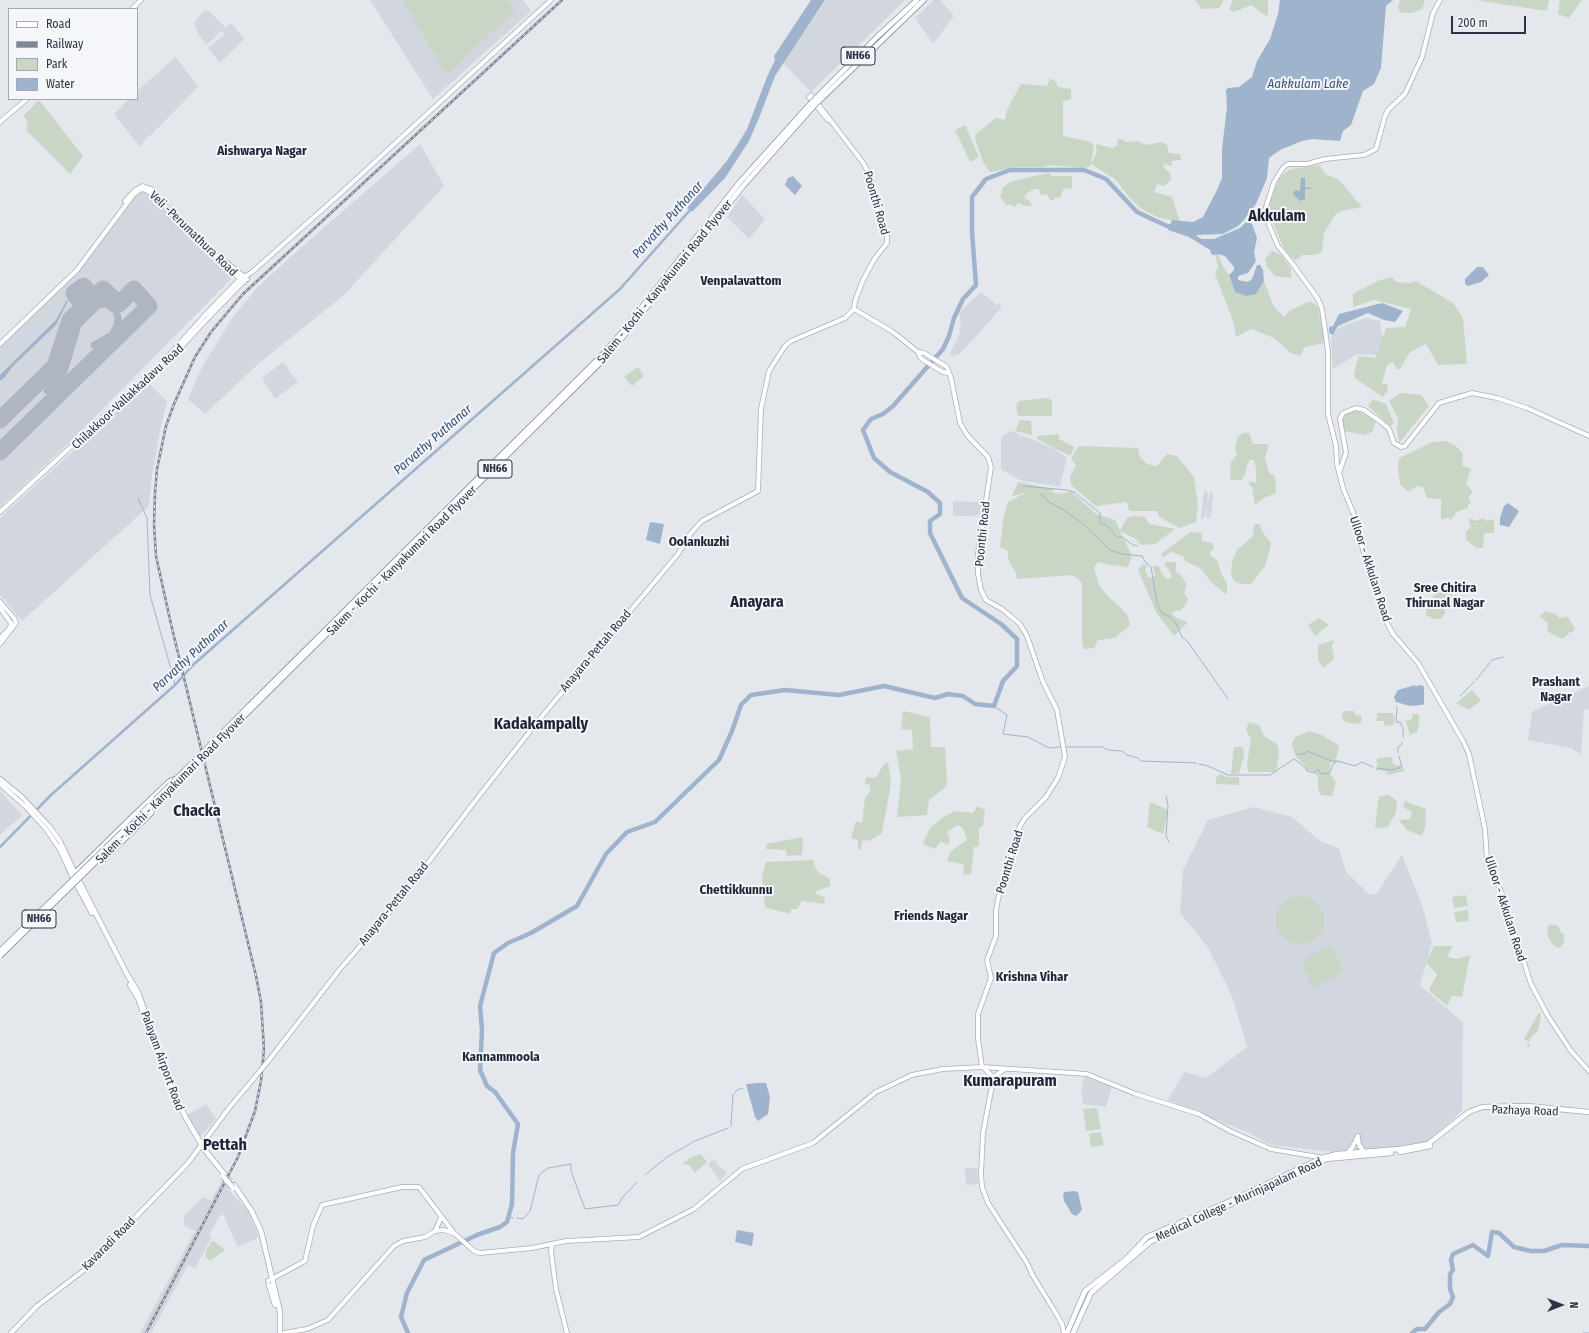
<!DOCTYPE html>
<style>
body{margin:0}
#map{position:relative;width:1589px;height:1333px;overflow:hidden;background:#e4e7ec;font-family:"Fira Sans Condensed",sans-serif}
canvas{display:block}
.legend{position:absolute;left:8px;top:8px;width:130px;height:92px;box-sizing:border-box;background:#f4f6f9;border:1px solid #a4a8b1;margin:0;padding:5px 7px;list-style:none;font-size:12px;color:#2b3445}
.legend li{display:flex;align-items:center;gap:8px;height:20px}
.legend b{width:20px;border:1px solid #a4a8b1}
.north{position:absolute;left:1541px;top:1285px;width:40px;height:40px;-webkit-text-stroke:3px #f4f6f9;paint-order:stroke;rotate:90deg;font-size:11px;font-weight:700;line-height:16px;text-align:center;color:#2b3445}
.north::after{content:'';display:block;margin:auto;width:14px;height:18px;background:#2b3445;clip-path:polygon(50% 0,100% 100%,50% 72%,0 100%)}
.scale{position:absolute;left:1451px;top:16px;width:75px;height:18px;box-sizing:border-box;border:2px solid #2b3445;border-top:0;padding-left:5px;font-size:12px;line-height:14px;white-space:nowrap;color:#2b3445;-webkit-text-stroke:3px #f4f6f9;paint-order:stroke}
</style>
<div id="map">
<canvas width="1589" height="1333"></canvas>
<ul class="legend">
<li><b style="height:5px;background:#fff"></b>Road</li>
<li><b style="height:5px;background:#7d8696"></b>Railway</li>
<li><b style="height:11px;background:#c9d6c5"></b>Park</li>
<li><b style="height:11px;background:#9fb4cc"></b>Water</li>
</ul>
<div class="north">N</div>
<div class="scale">200 m</div>
</div>
<script>
const ctx = document.querySelector('canvas').getContext('2d');
ctx.lineJoin = 'round';
function fill(path, color) { ctx.fillStyle = color; ctx.fill(path, 'evenodd'); }
const shape = rows => new Path2D(rows.map(r => 'M' + r).join(''));
function strokePath(path, color, width, dash) { ctx.strokeStyle = color; ctx.lineWidth = width; ctx.lineCap = dash ? 'butt' : 'round'; ctx.setLineDash(dash || []); ctx.stroke(path); }
function write(font, color, halo, rows, align = 'center') {
  ctx.font = font + ' "Fira Sans Condensed",sans-serif'; ctx.lineWidth = 4; ctx.setLineDash([]); ctx.textBaseline = 'middle'; ctx.strokeStyle = halo; ctx.fillStyle = color; for (const [text, x, y, turn = 0] of rows) {
    ctx.save(); ctx.translate(x, y); ctx.rotate((+turn || 0) * Math.PI / 180); ctx.textAlign = isNaN(turn) ? turn : align; if (halo) ctx.strokeText(text, 0, 0); ctx.fillText(text, 0, 0); ctx.restore();
  }
}
const built = shape([
 [370,0,523,0,531,11,433,99],
 [826,0,905,0,811,92,783,63],
 [934,0,940,0,954,16,933,44,915,18],
 [209,11,225,27,224,29,231,23,244,39,220,63,208,48,225,34,221,31,207,45,198,34,194,23,203,12],
 [176,57,198,87,151,135,148,136,140,147,114,114,129,99,137,99,137,91],
 [420,144,444,186,343,296,258,364,205,414,188,399,203,365,233,317,256,289,296,252],
 [143,191,146,191,233,277,76,436,0,507,0,347,80,270,139,192],
 [742,195,765,219,749,239,727,217],
 [981,292,997,305,999,303,1002,307,960,354,952,356,950,353,961,332,959,330,961,321,959,313],
 [1366,318,1380,321,1383,342,1376,355,1357,354,1333,369,1331,337,1340,327],
 [283,362,298,382,275,399,262,378],
 [148,383,167,401,161,426,152,474,149,506,22,621,0,595,0,518],
 [1011,431,1053,448,1067,458,1060,487,1020,480,1001,469,1001,437],
 [1204,491,1208,492,1207,500,1209,500,1210,492,1213,492,1212,510,1210,518,1206,518,1207,511,1206,510,1204,518,1201,519],
 [953,501,982,502,980,514,973,516,953,516],
 [1589,686,1589,709,1584,710,1581,754,1571,748,1528,740,1532,712],
 [0,791,22,815,0,835],
 [1254,807,1292,817,1320,841,1339,848,1346,872,1370,895,1377,893,1402,855,1422,905,1432,943,1420,985,1463,1023,1462,1111,1427,1142,1374,1150,1334,1152,1271,1145,1249,1133,1168,1100,1184,1072,1206,1078,1247,1047,1232,996,1208,947,1180,913,1183,870,1208,820],
 [1084,1076,1112,1086,1106,1107,1083,1104,1081,1093],
 [206,1104,216,1119,200,1137,196,1135,186,1116],
 [713,1160,717,1161,717,1165,727,1172,720,1181,708,1164],
 [965,1168,977,1168,978,1184,966,1185],
 [226,1173,233,1178,228,1189,249,1212,258,1236,256,1239,238,1247,222,1212,209,1235,212,1237,195,1268,188,1265,151,1333,140,1333,195,1231,184,1225,184,1216,203,1197,211,1201]
]);
const green = shape([
 [402,0,507,0,515,10,447,75],
 [1195,0,1224,0,1219,8,1202,9],
 [1233,0,1268,0,1268,17,1251,5,1234,12,1229,9],
 [1400,0,1425,0,1422,9,1412,13,1404,13,1400,12,1398,7],
 [1475,0,1549,0,1547,11],
 [1560,0,1582,0,1569,18,1558,14],
 [1050,78,1056,82,1058,87,1071,89,1071,99,1063,101,1063,136,1091,142,1094,145,1091,163,1097,153,1096,144,1112,148,1117,146,1118,138,1127,142,1138,141,1146,145,1161,142,1167,145,1169,153,1180,154,1181,160,1171,161,1172,166,1165,164,1163,167,1170,173,1171,180,1164,186,1157,184,1154,192,1172,197,1180,222,1157,217,1143,210,1129,197,1115,179,1091,164,1090,167,1081,168,1052,165,1043,167,1017,167,990,172,983,162,976,142,975,135,996,118,1005,120,1007,110,1021,84,1047,86],
 [39,100,83,156,70,174,26,130,28,128,26,125,28,121,23,116],
 [965,125,979,157,970,162,955,130],
 [1320,165,1325,174,1339,180,1362,207,1341,211,1336,214,1324,233,1322,252,1315,255,1302,255,1300,258,1295,260,1286,251,1281,242,1268,209,1275,188,1281,176,1291,169],
 [1049,173,1052,176,1069,176,1072,177,1072,189,1064,188,1059,199,1057,197,1051,201,1047,194,1040,195,1039,189,1034,189,1027,193,1024,198,1029,200,1032,206,1024,206,1019,203,1014,207,1009,204,1007,206,1000,197,1003,187,1012,181],
 [1272,251,1280,254,1291,268,1291,278,1275,276,1267,267,1265,259],
 [1215,254,1218,254,1222,265,1229,275,1235,292,1256,294,1264,281,1274,307,1284,317,1289,311,1310,301,1316,305,1318,308,1325,343,1305,347,1300,356,1291,353,1274,338,1251,329,1236,337,1233,320,1215,274,1218,267],
 [1392,277,1396,282,1410,283,1416,281,1453,303,1463,318,1467,364,1438,365,1426,344,1410,352,1400,369,1397,369,1393,362,1387,365,1382,384,1387,384,1388,389,1383,397,1355,378,1354,372,1359,356,1375,358,1386,328,1405,327,1411,309,1374,300,1353,307,1353,294,1377,281],
 [638,367,644,376,632,386,624,377],
 [1401,393,1421,395,1429,406,1399,443,1397,430,1398,418,1389,401],
 [1046,398,1052,400,1052,416,1018,416,1016,406,1019,401],
 [1373,399,1386,404,1394,423,1390,426,1368,406],
 [1357,411,1376,420,1373,431,1365,435,1343,431,1343,418,1347,413],
 [1020,420,1031,421,1032,435,1015,431],
 [1243,433,1249,433,1253,444,1269,444,1265,458,1269,473,1275,476,1276,493,1264,498,1255,505,1252,487,1249,485,1250,481,1256,483,1256,468,1254,460,1250,460,1247,465,1246,471,1242,480,1231,480,1230,474,1231,462,1237,454,1235,449,1237,438],
 [1059,434,1059,439,1075,447,1070,456,1037,439,1037,436],
 [1446,441,1457,447,1463,454,1462,465,1471,469,1466,483,1473,493,1468,497,1471,503,1468,504,1468,508,1462,510,1459,507,1462,510,1457,512,1451,520,1446,517,1446,520,1444,518,1441,520,1441,499,1427,498,1423,487,1417,486,1408,492,1400,484,1398,470,1399,458,1433,442],
 [1079,446,1138,448,1140,457,1147,464,1157,466,1167,454,1177,456,1194,477,1198,504,1196,522,1180,528,1159,517,1157,511,1130,511,1126,502,1096,506,1071,485,1070,476,1076,466,1071,458],
 [1018,482,1054,489,1051,492,1060,494,1071,491,1096,514,1115,520,1120,530,1127,518,1134,516,1145,517,1149,524,1175,529,1155,544,1141,545,1136,539,1120,531,1132,556,1128,567,1110,565,1098,562,1094,568,1099,585,1108,596,1127,614,1130,625,1115,638,1098,640,1094,648,1084,649,1082,640,1082,583,1073,575,1017,579,1016,573,1009,561,1007,550,1000,547,1004,515,1008,502,1017,497,1029,492,1012,496],
 [1470,518,1476,521,1483,518,1487,521,1489,519,1494,521,1494,533,1484,533,1483,548,1477,548,1466,540,1466,532,1471,526,1469,522],
 [1254,524,1260,524,1261,530,1271,543,1269,553,1265,566,1251,584,1240,584,1234,581,1231,575,1232,561,1237,550,1253,536],
 [1190,532,1202,533,1202,541,1213,543,1214,549,1210,552,1210,555,1217,560,1222,575,1227,584,1227,595,1212,583,1200,568,1185,561,1183,556,1171,552,1163,557,1161,554],
 [1166,562,1176,562,1176,572,1181,575,1187,585,1184,593,1188,599,1186,604,1181,610,1171,612,1176,618,1188,622,1174,636,1156,612,1138,570,1143,564,1147,566,1145,571,1149,578,1155,576,1153,566,1159,566,1162,574,1167,580,1172,577,1168,568,1164,566],
 [1453,586,1458,587,1452,591,1452,603,1444,607,1445,613,1441,619,1434,619,1426,615,1427,602,1435,595,1434,588],
 [1546,611,1556,614,1559,618,1568,617,1575,629,1573,632,1570,632,1563,639,1547,631,1548,623,1539,616],
 [1319,618,1329,625,1315,636,1308,625],
 [1334,640,1332,646,1334,659,1323,668,1318,660,1318,645],
 [1472,690,1481,701,1469,710,1456,703],
 [903,711,930,717,931,747,945,747,947,786,929,800,927,815,897,817,901,779,896,751,913,749,912,730,901,729],
 [1345,711,1354,711,1356,716,1360,715,1362,717,1361,723,1354,724,1343,721,1342,714],
 [1379,713,1393,713,1395,718,1393,725,1384,726,1384,721,1376,721,1375,719,1377,719,1378,716,1376,714],
 [1413,714,1419,714,1419,724,1417,732,1410,735,1405,718,1408,721,1412,719],
 [1249,722,1259,725,1264,736,1277,744,1279,753,1276,772,1248,772,1247,764,1251,739,1246,730],
 [1309,731,1322,735,1338,745,1339,748,1335,762,1330,763,1330,774,1336,782,1332,796,1321,795,1318,789,1318,779,1315,772,1306,770,1305,765,1297,758,1294,752,1292,744,1295,737],
 [1234,747,1243,747,1244,757,1239,773,1231,774],
 [1392,757,1393,764,1400,766,1405,771,1388,775,1387,772,1380,770,1375,771,1378,765,1376,761,1378,758],
 [888,762,891,783,882,833,871,840,862,841,861,849,858,849,858,840,851,838,856,821,862,823,865,798,871,790,869,784,865,784,866,777,876,778,883,765],
 [1220,774,1227,777,1239,777,1239,785,1216,784,1216,778],
 [1389,795,1397,801,1396,812,1388,827,1378,828,1375,827,1378,801,1380,796],
 [1405,801,1426,809,1425,828,1422,836,1407,830,1399,820,1410,819,1412,812,1403,807],
 [1150,802,1168,810,1163,834,1147,827],
 [977,806,985,810,983,826,979,828,979,846,974,847,971,875,963,874,964,864,947,861,950,852,967,840,963,828,958,825,947,832,950,840,948,845,941,841,935,849,923,844,930,828,943,817,955,811,973,813],
 [803,837,802,855,787,856,786,850,766,849,766,844],
 [813,860,815,867,820,874,829,878,831,886,816,891,816,894,825,897,824,904,802,901,797,909,792,909,789,914,765,907,762,877,766,862],
 [1466,895,1468,906,1454,908,1452,897],
 '1276 920a24 24 0 1 1 48 0a24 24 0 1 1-48 0Z',
 [1468,910,1469,921,1456,922,1454,912],
 [1550,924,1558,926,1561,933,1564,934,1564,942,1560,948,1554,946,1548,937,1547,927],
 [1330,946,1333,948,1344,972,1313,988,1303,967,1308,957],
 [1434,946,1453,946,1447,957,1457,959,1470,955,1462,997,1452,996,1447,1006,1429,990,1437,974,1426,963],
 [1539,1012,1541,1016,1538,1031,1532,1036,1529,1040,1530,1047,1527,1047,1529,1042,1524,1039],
 [1097,1108,1101,1129,1086,1131,1083,1109],
 [1101,1132,1104,1145,1091,1147,1089,1134],
 [701,1154,707,1162,695,1173,689,1165,682,1164,692,1157],
 [214,1241,225,1250,210,1261,205,1256,206,1251,211,1242]
]);
const water = shape([
 [811,0,825,0,775,76,759,118,749,141,725,178,692,212,687,208,726,162,738,144,747,129,767,77,775,60,774,56],
 [1280,0,1393,0,1386,6,1381,68,1374,84,1363,91,1351,125,1343,131,1340,141,1312,139,1302,141,1280,150,1269,158,1267,178,1256,204,1243,221,1238,226,1223,234,1196,235,1201,239,1214,239,1240,228,1246,222,1249,222,1252,224,1257,238,1254,252,1256,261,1248,273,1238,276,1238,280,1248,282,1252,279,1257,265,1260,265,1263,270,1264,281,1256,294,1247,296,1235,292,1229,275,1234,270,1234,267,1225,256,1218,254,1212,255,1210,250,1189,237,1168,230,1172,220,1193,222,1203,217,1217,190,1222,178,1222,149,1227,107,1226,90,1228,88,1239,87,1252,77,1257,61,1270,39,1278,14],
 [793,176,802,186,795,195,785,185,788,178],
 [1301,178,1305,178,1305,187,1312,188,1312,189,1305,189,1305,199,1300,201,1293,194,1295,190,1300,191],
 [1477,267,1483,267,1489,275,1481,282,1468,286,1465,284,1465,279],
 [67,300,68,301,56,325,12,367,5,377,0,381,0,375,56,320],
 [1382,303,1403,311,1395,322,1384,320,1368,313,1338,326,1333,335,1329,333,1329,327,1333,326,1339,314],
 [1508,503,1519,511,1509,527,1500,525,1500,518,1504,506],
 [650,522,664,524,660,544,646,540],
 [1415,685,1416,687,1418,685,1424,686,1424,704,1422,705,1410,706,1396,702,1394,697,1398,690],
 [757,1083,766,1083,770,1097,768,1114,758,1121,755,1117,746,1084],
 [1074,1191,1078,1192,1082,1210,1076,1216,1072,1214,1064,1201,1063,1194,1065,1192],
 [737,1230,754,1233,752,1246,735,1242]
]);
const stream = shape([
 [1023,486,1067,490,1074,492,1100,513,1100,523,1106,525,1117,537,1122,537,1133,545,1138,546],
 [1040,494,1049,502,1064,510,1083,524,1110,550,1122,554,1142,556,1146,563,1151,567,1157,603,1162,614,1169,616,1176,623,1182,637,1188,642,1228,699],
 [138,498,147,518,150,595,173,676],
 [174,680,175,685],
 [1476,680,1492,660,1503,657],
 [1460,696,1474,682],
 [994,706,1007,715,1003,734,1028,737,1049,748,1061,747],
 [1397,707,1396,722,1400,722,1403,728,1403,737],
 [1065,747,1102,747,1108,750,1122,751,1127,755,1138,758,1141,761,1196,763],
 [1398,752,1398,747,1402,744,1402,742],
 [1297,754,1305,754,1307,751,1332,761,1337,761],
 [1199,764,1208,766,1228,775,1270,775,1294,759,1305,767,1307,771,1314,773,1318,769,1321,774,1330,773,1333,764,1338,761,1355,766,1362,762,1373,767],
 [1377,768,1391,770,1402,767,1399,756],
 [1166,796,1168,805,1166,836,1169,842],
 [731,1126,733,1095,737,1090,743,1088],
 [645,1175,667,1157,695,1141,728,1128],
 [509,1217,513,1218],
 [517,1218,523,1219,530,1211,539,1175,548,1168,571,1164,571,1171,585,1209,618,1205,622,1198,637,1182],
 [1583,1333,1589,1333]
]);
const canal = shape([
 [0,847,51,795,175,685,193,665,620,289,691,209]
]);
const river = shape([
 [408,1333,401,1317,407,1293,424,1260,477,1235,500,1227,507,1222,512,1204,513,1153,518,1124,495,1092,487,1086,480,1070,482,1030,480,1006,494,953,508,943,531,933,577,906,606,854,627,832,655,822,719,760,732,731,741,705,751,695,785,690,839,695,884,686,935,698,948,694,963,696,975,704,994,706,1003,681,1017,666,1017,639,1001,624,962,598,930,533,930,521,940,514,940,503,928,492,890,472,874,458,863,430,871,419,883,414,893,406,943,349,949,336,954,318,963,299,976,285,972,232,972,197,986,179,1010,170,1084,170,1106,179,1137,212,1167,226,1175,227],
 [1412,1333,1417,1329,1425,1329,1439,1312,1450,1304,1453,1297,1450,1289,1450,1274,1453,1270,1451,1260,1453,1254,1473,1245,1488,1256,1492,1232,1499,1233,1514,1247,1531,1251,1544,1251,1562,1245,1589,1246]
]);
const taxiway = shape([
 [47,391,64,372,78,325,98,305,106,304,116,311,118,318,117,326,112,335,94,345]
]);
const runway = shape([
 [0,420,55,366,70,320,84,307,74,293,84,286,92,299,103,289,119,304,134,289,149,306,0,452]
]);
const secondary = shape([
 [1440,0,1433,13,1422,57,1405,94,1388,110,1385,116,1376,149,1364,155,1325,159,1307,164,1288,164,1283,168,1274,182,1265,210,1269,225,1278,246,1292,263,1318,299,1322,309,1328,351,1328,414,1336,446,1337,464,1343,488,1354,515,1359,537,1386,621,1393,634,1418,663,1463,741,1469,754,1485,829,1487,860,1503,896,1531,984,1548,1016,1571,1051,1589,1071],
 [132,9,141,0],
 [811,95,864,164,871,178,877,208,887,236,887,243,875,258,863,280,855,301,854,309,893,332,918,352,924,353,947,367,951,378,960,423,967,435,988,457,991,467,978,554,978,574,981,590,986,600,1002,609,1020,624,1027,636,1043,682,1057,710,1063,745,1065,757,1058,778,1046,797,1025,818,1020,826,998,899,996,911,996,936,987,960,991,978,978,1014,978,1039,982,1067],
 [809,97,828,120],
 [0,122,27,99],
 [125,201,135,190,143,186,151,189,157,195],
 [225,261,247,279],
 [244,282,240,279,251,273,341,193,551,0],
 [0,344,77,270,134,194,141,189,146,190,155,196,240,279,205,315,162,363,0,512],
 [918,352,920,357,923,360,943,372,948,373],
 [173,356,209,317,244,281],
 [1339,473,1346,453,1340,419,1343,413,1356,408,1364,410,1381,422,1389,429,1394,443,1401,447,1405,446,1439,403,1472,393,1497,398,1527,408,1589,436],
 [0,602,14,618,16,623,0,644],
 [0,608,11,623,10,628,0,638],
 [0,779,22,797,50,827,60,841,75,873],
 [0,784,26,807,46,829,59,848,72,876],
 [269,1060,340,969,396,905,472,805,538,721,678,554,691,533,702,521,758,491,761,409,769,371,785,346,791,341,845,318,854,309],
 [983,1067,991,1075,992,1086,983,1133,981,1174,982,1187,988,1203,1027,1263,1033,1276,1054,1310,1062,1324,1064,1333],
 [992,1078,1005,1069],
 [1358,1138,1359,1145,1364,1152],
 [1347,1153,1352,1148,1358,1136],
 [435,1231,444,1230,453,1233],
 [552,1244,551,1251,556,1289,567,1333],
 [268,1281,305,1261,313,1226,322,1205,402,1187,419,1187,454,1233,474,1251,480,1253,532,1248,566,1241,639,1237,694,1209,742,1169,813,1143,876,1092,912,1075,943,1069,982,1067,1087,1074,1136,1094,1199,1114,1230,1131,1271,1149,1324,1158],
 [11,1333,37,1306,92,1264,105,1249,188,1163,229,1108,255,1077],
 [284,1333,307,1329,328,1320,394,1246,403,1241,425,1237,435,1231,441,1218]
]);
const primary = shape([
 [76,875,128,976,138,992,172,1089,186,1118,204,1149,225,1175],
 [72,876,92,913],
 [130,985,138,998,147,1023],
 [1400,1152,1430,1146],
 [1294,1175,1326,1159,1391,1153],
 [234,1185,251,1210,261,1231,280,1312,280,1333],
 [269,1285,275,1305],
 [1067,1333,1085,1291,1126,1259,1147,1237,1235,1199,1322,1158,1337,1154,1400,1149,1428,1144,1469,1112,1482,1107,1527,1106,1589,1112],
 [1073,1333,1091,1293,1150,1242,1265,1188]
]);
const trunk = shape([
 [816,98,877,37,917,0],
 [819,101,924,0],
 [248,707,604,353,624,330,739,183,810,104],
 [250,710,610,353,743,186,813,107],
 [103,860,151,813,155,804],
 [75,873,134,815,170,781,175,779]
]);
const rail = shape([
 [146,1333,238,1157,255,1111,261,1081,264,1049,261,1002,256,976,171,624,156,556,154,524,155,493,157,469,166,426,174,404,195,357,211,332,243,294,562,0]
]);
const secondaryBridge = shape([
 [255,1077,269,1060]
]);
const primaryBridge = shape([
 [223,1176,233,1188]
]);
const trunkBridge = shape([
 [810,104,816,98],
 [813,107,819,101],
 [142,813,248,707],
 [0,951,123,831],
 [0,956,250,710]
]);
const shields = [
 [858,56,34],
 [495,469,34],
 [39,919,34]
];
const shieldNames = [
 ["NH66",858,56],
 ["NH66",495,469],
 ["NH66",39,919]
];
const streetNames = [
 ["Poonthi Road",876,203,74],
 ["Veli -Perumathura Road",193,234,44],
 ["Salem - Kochi - Kanyakumari Road Flyover",665,282,-51],
 ["Chilakkoor-Vallakkadavu Road",128,397,-43],
 ["Poonthi Road",983,534,-84],
 ["Salem - Kochi - Kanyakumari Road Flyover",402,561,-45],
 ["Ulloor - Akkulam Road",1370,569,72],
 ["Anayara-Pettah Road",596,651,-50],
 ["Salem - Kochi - Kanyakumari Road Flyover",171,789,-45],
 ["Poonthi Road",1010,862,-73],
 ["Anayara-Pettah Road",394,904,-51],
 ["Ulloor - Akkulam Road",1505,909,72],
 ["Palayam Airport Road",162,1061,70],
 ["Pazhaya Road",1525,1111,2],
 ["Medical College - Murinjapalam Road",1239,1200,-25],
 ["Kavaradi Road",109,1244,-45]
];
const waterNames = [
 ["Aakkulam Lake",1308,84],
 ["Parvathy Puthanar",668,220,-48],
 ["Parvathy Puthanar",433,440,-41],
 ["Parvathy Puthanar",191,656,-43]
];
const neighbourhoodNames = [
 ["Aishwarya Nagar",262,151],
 ["Venpalavattom",741,281],
 ["Oolankuzhi",699,542],
 ["Sree Chitira",1445,588],
 ["Thirunal Nagar",1445,603],
 ["Prashant",1556,682],
 ["Nagar",1556,697],
 ["Chettikkunnu",736,890],
 ["Friends Nagar",931,916],
 ["Krishna Vihar",1032,977],
 ["Kannammoola",501,1057]
];
const districtNames = [
 ["Akkulam",1277,217],
 ["Anayara",757,603],
 ["Kadakampally",541,725],
 ["Chacka",197,812],
 ["Kumarapuram",1010,1082],
 ["Pettah",225,1146]
];
fill(built, '#d2d6de');
fill(green, '#c9d6c5');
fill(water, '#9fb4cc');
strokePath(stream, '#9fb4cc', 1);
strokePath(canal, '#9fb4cc', 2.5);
strokePath(river, '#9fb4cc', 4.5);
strokePath(taxiway, '#b0b6c1', 7);
strokePath(runway, '#b0b6c1', 17);
strokePath(secondary, '#a9aeb7', 5.5);
strokePath(primary, '#a3abb8', 6);
strokePath(trunk, '#8b94a3', 6);
strokePath(secondary, '#fff', 4);
strokePath(primary, '#fff', 4.5);
strokePath(trunk, '#fff', 4.5);
strokePath(rail, '#7d8696', 2.5);
strokePath(rail, '#f4f6f9', 1, [3]);
strokePath(secondaryBridge, '#a9aeb7', 5.5, []);
strokePath(primaryBridge, '#a3abb8', 6, []);
strokePath(trunkBridge, '#8b94a3', 6, []);
strokePath(secondaryBridge, '#fff', 4);
strokePath(primaryBridge, '#fff', 4.5);
strokePath(trunkBridge, '#fff', 4.5);
for (const [x, y, w] of shields) { const box = new Path2D(); box.roundRect(x - w / 2, y - 9, w, 18, 3); ctx.fillStyle = '#f4f6f9'; ctx.fill(box); strokePath(box, '#2b3445', 1); }
write('bold 11px', '#2b3445', null, shieldNames);
write('12px', '#2b3445', '#f4f6f9', streetNames);
write('italic 13px', '#34527a', '#f4f6f9', waterNames);
write('bold 13px', '#1d2536', '#f4f6f9', neighbourhoodNames);
write('bold 16px', '#1d2536', '#f4f6f9', districtNames);
</script>
